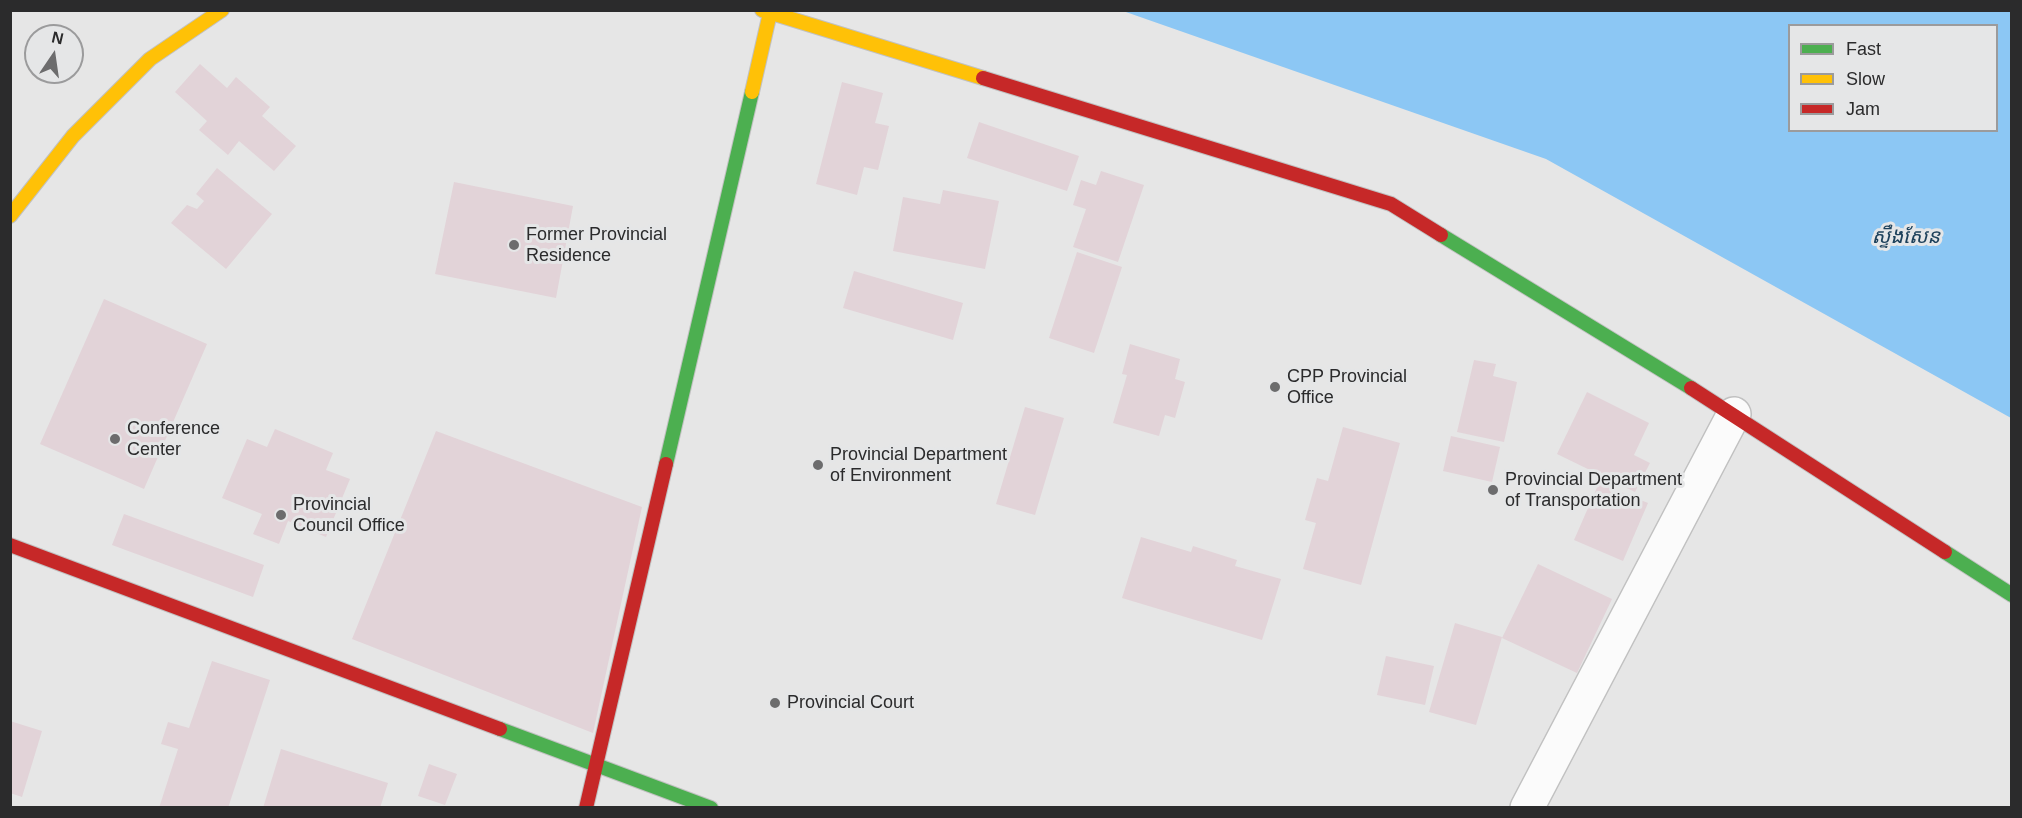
<!DOCTYPE html>
<meta charset="utf-8">
<style>
body{margin:0}
#map{position:relative;width:2022px;height:818px;overflow:hidden;background:#e6e6e6;font-family:Helvetica,sans-serif}
canvas{display:block}
.frame{position:absolute;inset:0;border:12px solid #2b2b2c;pointer-events:none}
.legend{position:absolute;left:1788px;top:24px;width:210px;height:108px;box-sizing:border-box;background:#e5e6e7;border:2px solid #9b9b9c;margin:0;padding:8px 10px;list-style:none;font-size:18px;color:#2b2b2c}
.legend li{display:flex;align-items:center;gap:12px;height:30px}
.legend b{width:30px;border:2px solid #9b9b9c}
.north{position:absolute;left:24px;top:24px;width:60px;height:60px;box-sizing:border-box;background:#e5e6e7;border:2px solid #9b9b9c;border-radius:50%;rotate:13deg;font-size:16px;font-weight:700;line-height:24px;text-align:center;color:#2b2b2c}
.north::after{content:'';display:block;margin:auto;width:21px;height:27px;background:#6c6c6d;clip-path:polygon(50% 0,100% 100%,50% 72%,0 100%)}
</style>
<div id="map">
<canvas width="2022" height="818"></canvas>
<div class="frame"></div>
<ul class="legend">
<li><b style="height:8px;background:#4caf50"></b>Fast</li>
<li><b style="height:8px;background:#ffc107"></b>Slow</li>
<li><b style="height:8px;background:#c62828"></b>Jam</li>
</ul>
<div class="north">N</div>
</div>
<script>
const ctx = document.querySelector('canvas').getContext('2d');
ctx.lineJoin = 'round';
function fill(path, color) { ctx.fillStyle = color; ctx.fill(path, 'evenodd'); }
const shape = rows => new Path2D(rows.map(r => 'M' + r).join(''));
function strokePath(path, color, width, dash) { ctx.strokeStyle = color; ctx.lineWidth = width; ctx.lineCap = dash ? 'butt' : 'round'; ctx.setLineDash(dash || []); ctx.stroke(path); }
function write(font, color, halo, rows, align = 'center') {
  ctx.font = font + ' Helvetica,"Noto Sans Khmer",sans-serif'; ctx.lineWidth = 6; ctx.setLineDash([]); ctx.textBaseline = 'middle'; ctx.strokeStyle = halo; ctx.fillStyle = color; for (const [text, x, y, turn = 0] of rows) {
    ctx.save(); ctx.translate(x, y); ctx.rotate((+turn || 0) * Math.PI / 180); ctx.textAlign = isNaN(turn) ? turn : align; if (halo) ctx.strokeText(text, 0, 0); ctx.fillText(text, 0, 0); ctx.restore();
  }
}
const water = shape([
 [1123,11,2011,11,2011,418,1546,159],
 [1790,26,1996,26,1996,130,1790,130]
]);
const building = shape([
 [200,64,227,88,236,77,270,107,262,116,296,146,274,171,239,141,228,155,199,130,207,121,175,92],
 [842,82,883,93,875,123,889,126,878,170,864,167,857,195,816,184],
 [979,122,1079,156,1067,191,967,158],
 [217,168,272,214,226,269,171,223,187,205,197,209,204,201,196,194],
 [1101,171,1144,185,1118,262,1073,247,1086,209,1073,205,1081,180,1096,185],
 [454,182,573,206,556,298,435,274],
 [943,190,999,201,985,269,893,251,903,197,940,204],
 [1077,252,1122,267,1094,353,1049,338],
 [854,271,963,303,953,340,843,308],
 [104,299,207,344,144,489,40,444],
 [1130,344,1180,359,1175,379,1185,382,1175,418,1165,415,1159,436,1113,423,1127,375,1122,374],
 [1474,360,1496,364,1493,376,1517,382,1504,442,1457,432],
 [1587,392,1649,423,1634,455,1650,463,1635,492,1557,454],
 [1025,407,1064,418,1035,515,996,504],
 [1343,427,1400,443,1361,585,1303,569,1316,523,1305,520,1317,478,1328,481],
 [275,429,333,453,326,470,350,479,326,537,288,521,279,544,253,534,262,514,222,498,247,439,267,447],
 [436,431,642,507,593,733,352,639],
 [1451,436,1500,447,1492,482,1443,471],
 [1599,483,1648,503,1623,561,1574,540],
 [124,514,264,565,253,597,112,545],
 [1141,537,1191,552,1193,546,1237,560,1235,566,1281,579,1262,640,1122,598],
 [1538,564,1612,599,1577,673,1502,638],
 [1455,623,1502,637,1476,725,1429,712],
 [1386,656,1434,666,1425,705,1377,695],
 [212,661,270,680,228,808,159,808,178,749,161,744,168,722,189,728],
 [10,721,42,731,22,797,10,793],
 [281,749,388,783,380,808,263,808],
 [429,764,457,774,445,805,418,796]
]);
const street = shape([
 [1527,808,1734,414]
]);
const fast = shape([
 [1441,235,1691,388],
 [666,464,752,92],
 [1945,552,2012,595],
 [500,729,711,808]
]);
const slow = shape([
 [762,10,983,78],
 [752,92,770,13],
 [10,216,73,136,150,59,222,10]
]);
const jam = shape([
 [983,78,1391,204,1441,235],
 [1691,388,1945,552],
 [10,545,500,729],
 [586,808,666,464]
]);
const markers = [
 [514,245,6,"#6c6c6d"],
 [1275,387,6,"#6c6c6d"],
 [115,439,6,"#6c6c6d"],
 [818,465,6,"#6c6c6d"],
 [1493,490,6,"#6c6c6d"],
 [281,515,6,"#6c6c6d"],
 [775,703,6,"#6c6c6d"]
];
const poiNames = [
 ["Former Provincial",526,235],
 ["Residence",526,256],
 ["CPP Provincial",1287,377],
 ["Office",1287,398],
 ["Conference",127,429],
 ["Center",127,450],
 ["Provincial Department",830,455],
 ["of Environment",830,476],
 ["Provincial Department",1505,480],
 ["of Transportation",1505,501],
 ["Provincial",293,505],
 ["Council Office",293,526],
 ["Provincial Court",787,703]
];
const waterNames = [
 ["ស្ទឹងសែន",1906,237]
];
fill(water, '#8cc7f4');
fill(building, '#e2d3d8');
strokePath(street, '#c1c1c1', 36);
strokePath(fast, '#c1c1c1', 16);
strokePath(slow, '#c1c1c1', 16);
strokePath(jam, '#c1c1c1', 16);
strokePath(street, '#fbfbfb', 33);
strokePath(fast, '#4caf50', 14);
strokePath(slow, '#ffc107', 14);
strokePath(jam, '#c62828', 14);
for (const [x, y, r, color] of markers) { const dot = new Path2D(); dot.arc(x, y, r, 0, 2 * Math.PI); ctx.fillStyle = color; ctx.fill(dot); strokePath(dot, '#e5e6e7', 2); }
write('18px', '#2b2b2c', '#e5e6e7', poiNames, 'left');
write('italic 20px', '#1d415b', '#e5e6e7', waterNames);
</script>
